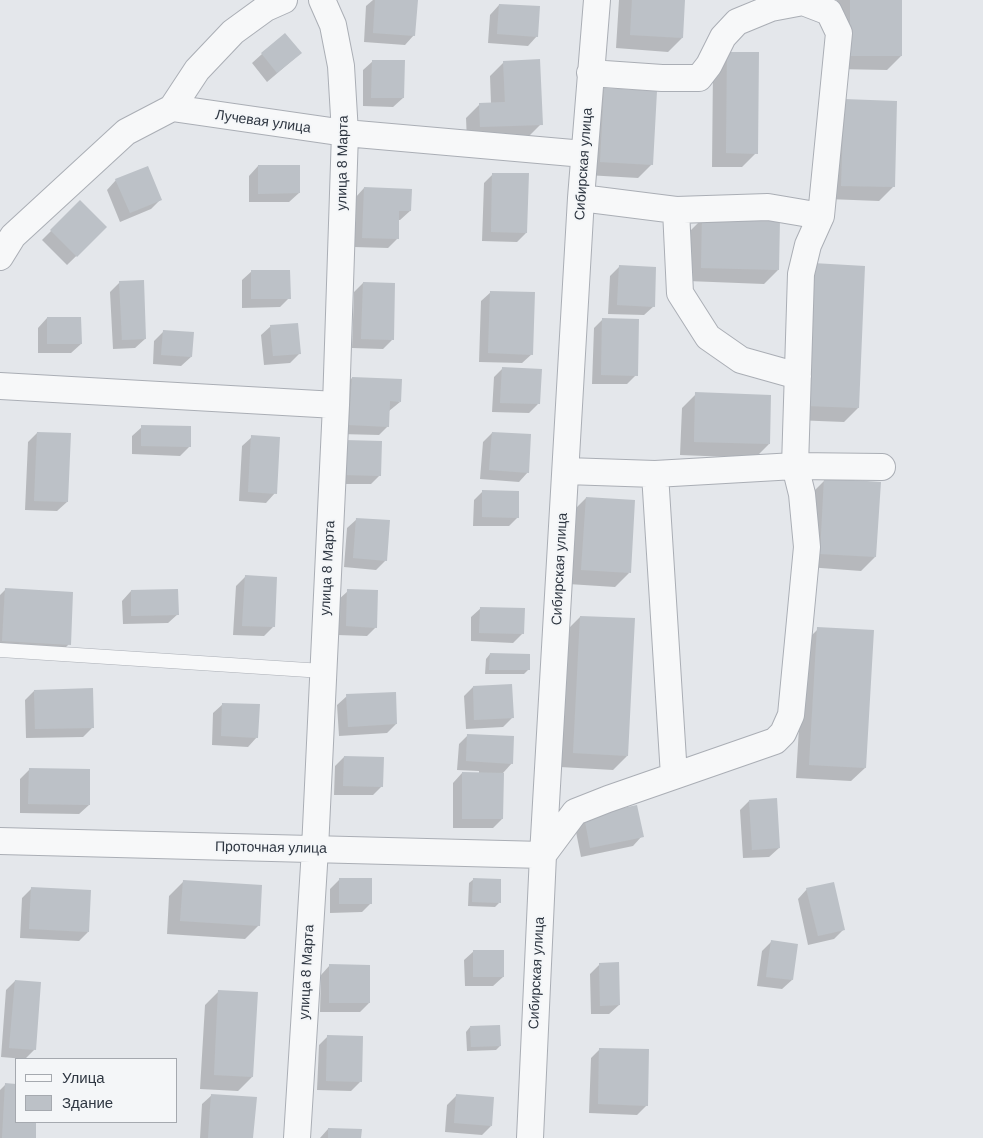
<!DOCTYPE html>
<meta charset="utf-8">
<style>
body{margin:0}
#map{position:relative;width:983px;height:1138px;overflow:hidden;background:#e4e7eb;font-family:Arial,sans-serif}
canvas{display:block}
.legend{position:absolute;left:15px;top:1058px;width:162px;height:65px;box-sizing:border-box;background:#f4f6f8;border:1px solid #a5a9af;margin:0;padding:6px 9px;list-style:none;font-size:15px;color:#2e3641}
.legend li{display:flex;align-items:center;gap:10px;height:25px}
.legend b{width:25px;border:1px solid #a5a9af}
</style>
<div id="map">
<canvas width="983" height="1138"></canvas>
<ul class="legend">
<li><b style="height:6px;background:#f7f8f9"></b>Улица</li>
<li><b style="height:14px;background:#bcc1c7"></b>Здание</li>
</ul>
</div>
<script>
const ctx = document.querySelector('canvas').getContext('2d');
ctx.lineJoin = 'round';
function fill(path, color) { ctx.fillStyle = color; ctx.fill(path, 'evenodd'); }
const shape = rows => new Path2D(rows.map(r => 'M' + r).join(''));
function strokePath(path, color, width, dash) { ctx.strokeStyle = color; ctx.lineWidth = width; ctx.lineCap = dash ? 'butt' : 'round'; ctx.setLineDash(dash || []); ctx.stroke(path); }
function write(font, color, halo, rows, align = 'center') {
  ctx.font = font + ' Arial,sans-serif'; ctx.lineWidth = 4; ctx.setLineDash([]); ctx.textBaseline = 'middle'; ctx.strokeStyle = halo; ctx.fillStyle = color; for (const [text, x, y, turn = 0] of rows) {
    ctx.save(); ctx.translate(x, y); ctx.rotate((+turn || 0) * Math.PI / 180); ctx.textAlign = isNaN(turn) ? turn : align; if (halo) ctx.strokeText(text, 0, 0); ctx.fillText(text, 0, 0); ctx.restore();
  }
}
const shadow = shape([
 [373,0,417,0,414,35,405,45,364,42,366,6],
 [619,0,684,0,682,38,668,52,616,48],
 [837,0,901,0,901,56,887,70,836,69],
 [499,5,537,36,528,46,488,43,490,15],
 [301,53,267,82,252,63,262,54],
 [727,53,756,153,742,167,712,167,713,67],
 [373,61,403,98,393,107,363,106,363,70],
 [504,62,541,124,527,138,467,141,466,118,480,104,491,104,490,76],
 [604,89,652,164,638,178,586,175,590,103],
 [844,100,893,187,879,201,828,199],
 [258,166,299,193,289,202,249,202,249,176],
 [493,174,526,233,517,242,482,241,484,183],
 [116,180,160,200,151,209,120,222,107,190],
 [364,188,410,211,400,220,398,220,397,239,388,248,354,247,355,198],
 [80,202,106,227,67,265,42,240],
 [703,218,778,270,764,284,687,281,689,232],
 [813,265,858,408,844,422,794,420],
 [619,267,654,306,644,315,608,314,610,276],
 [252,271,289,298,280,307,242,308,242,280],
 [120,282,145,339,135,348,113,349,110,292],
 [363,283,392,340,383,349,352,348,354,292],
 [491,292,532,354,522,363,479,362,481,301],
 [47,318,81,344,71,353,38,353,38,328],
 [603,319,636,375,627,384,592,384,594,328],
 [271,326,299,354,290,363,264,365,261,335],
 [164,331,191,357,181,366,153,364,154,341],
 [503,368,538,404,529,413,492,412,494,377],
 [352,378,400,402,389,411,388,426,379,435,340,434,343,387],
 [696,394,769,444,755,458,680,455,682,408],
 [142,427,190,446,180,456,132,454,132,436],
 [37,433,67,502,57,511,25,510,28,442],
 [492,433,528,472,519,482,480,479,483,442],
 [252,437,275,493,266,503,239,501,242,446],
 [336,450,380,475,371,484,335,484],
 [825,480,875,557,861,571,807,567,811,494],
 [483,491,518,517,509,526,473,526,474,500],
 [586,498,629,573,615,587,568,584,572,512],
 [357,519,386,560,376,570,344,567,347,528],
 [245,577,273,627,264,636,233,635,236,586],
 [5,590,69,644,55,658,0,655,0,595],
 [131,591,178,614,168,623,123,624,122,601],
 [348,591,376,627,367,636,337,635,338,600],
 [481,608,523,633,513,643,471,641,471,617],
 [580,617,627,756,613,770,560,767,566,631],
 [818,629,865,768,851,781,796,778,804,643],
 [490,654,528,670,524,674,485,674,486,659],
 [473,687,512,718,503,727,466,729,464,696],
 [34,691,92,728,83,737,26,738,25,700],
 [347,696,396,724,387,733,339,736,337,705],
 [223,704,257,737,248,747,212,745,213,713],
 [468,735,512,763,503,773,502,819,493,828,453,828,453,783,462,773,479,774,479,771,457,770,459,744],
 [344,757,382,786,373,795,334,795,335,766],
 [30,769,89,805,79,814,20,813,20,779],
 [749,801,779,848,769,857,743,858,740,810],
 [584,817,642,836,633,846,581,857,575,827],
 [474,879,499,903,495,907,468,906,469,883],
 [339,880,371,903,362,912,330,913,330,889],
 [183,882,259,925,245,939,167,934,169,896],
 [32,888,88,932,79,941,20,938,22,898],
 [807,889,844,929,834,939,808,945,798,899],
 [771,942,792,980,782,989,757,986,762,951],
 [474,951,503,977,493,986,465,986,464,960],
 [600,964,619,1005,609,1014,591,1014,590,974],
 [330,965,369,1003,360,1012,320,1012,321,975],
 [15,981,35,1049,25,1059,1,1057,6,990],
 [219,991,252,1077,238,1091,200,1089,205,1005],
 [470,1027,500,1046,496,1050,467,1051,466,1032],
 [328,1036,360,1082,351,1091,317,1090,319,1045],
 [600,1049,647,1105,637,1115,589,1113,591,1058],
 [5,1085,16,1085,16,1122,35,1122,34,1138,0,1138,0,1090],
 [212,1095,252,1138,200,1138,202,1104],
 [456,1096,491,1126,482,1135,445,1132,447,1105],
 [328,1129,360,1138,320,1138]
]);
const building = shape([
 [375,0,418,0,415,36,373,33],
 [632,0,685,0,683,38,630,35],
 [850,0,902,0,902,56,850,56],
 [499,4,540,6,538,37,497,34],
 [285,33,302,53,277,73,261,53],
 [727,52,759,52,758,154,726,153],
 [540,59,543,125,480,127,479,103,505,102,503,61],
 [372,60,405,60,404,98,371,98],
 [604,88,657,91,653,165,600,162],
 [844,99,897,101,895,187,841,186],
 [258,165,300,165,300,193,258,194],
 [148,166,162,200,130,213,115,179],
 [492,173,529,173,527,233,491,232],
 [364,187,412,189,411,211,399,211,399,239,362,238],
 [80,200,107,227,77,257,50,230],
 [702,217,780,220,779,270,701,268],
 [813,263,865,266,859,408,807,406],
 [619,265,656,267,655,307,617,305],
 [251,270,290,270,291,299,251,299],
 [144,280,146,339,122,340,119,281],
 [363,282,395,283,394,340,361,339],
 [490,291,535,292,533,355,488,353],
 [47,317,81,317,82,344,47,344],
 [602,318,639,319,638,376,601,375],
 [298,323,301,354,273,356,270,325],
 [163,330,194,332,192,357,161,355],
 [502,367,542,369,540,404,500,403],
 [352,377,402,379,401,402,390,401,389,427,349,425],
 [695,392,771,395,770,444,694,442],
 [141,425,191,426,191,447,141,446],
 [37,432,71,433,68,502,34,501],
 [492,432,531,434,529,473,489,470],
 [251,435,280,437,277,494,248,492],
 [345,440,382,441,381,476,344,475],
 [824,478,881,482,876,557,820,554],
 [482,490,519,491,519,518,482,517],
 [586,497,635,500,631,573,581,570],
 [356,518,390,520,387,561,353,558],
 [245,575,277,577,275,627,242,626],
 [5,588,73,592,71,645,2,641],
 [178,589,179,615,131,616,131,590],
 [347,589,378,590,377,628,346,626],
 [480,607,525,608,524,634,479,633],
 [580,616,635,618,628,756,573,753],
 [817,627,874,630,866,768,809,765],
 [490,653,530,654,530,670,489,670],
 [512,684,514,718,474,720,473,686],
 [93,688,94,728,35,729,34,690],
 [396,692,397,724,348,727,346,694],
 [222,703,260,704,258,738,221,736],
 [467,734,514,736,513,764,466,761],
 [344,756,384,757,383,787,343,786],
 [29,768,90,769,90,805,28,804],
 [462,772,504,773,503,819,462,819],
 [777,798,780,848,752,850,749,800],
 [637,805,644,837,590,848,584,816],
 [339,878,372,878,372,904,339,904],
 [473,878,501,879,501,903,472,902],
 [183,880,262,885,260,926,180,921],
 [834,882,845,930,818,936,806,888],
 [31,887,91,890,89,932,29,929],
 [771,940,798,944,793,980,766,977],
 [473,950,504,950,504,977,473,977],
 [619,962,620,1005,600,1006,599,963],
 [329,964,370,965,370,1003,329,1003],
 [15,980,41,982,36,1050,9,1048],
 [218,990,258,992,253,1077,214,1075],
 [500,1025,501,1046,471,1047,470,1026],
 [327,1035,363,1036,362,1082,326,1081],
 [599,1048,649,1049,648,1106,598,1104],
 [5,1083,16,1084,16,1122,36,1122,36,1138,2,1138],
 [211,1094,257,1097,253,1138,208,1138],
 [456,1094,494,1097,492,1126,454,1123],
 [328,1128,362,1129,361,1138,328,1138]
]);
const lane = shape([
 [0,650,323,671]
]);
const street = shape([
 [172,108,197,70,233,32,266,8,284,0],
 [581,198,676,210,768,207,821,216],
 [676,210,680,293,708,337,741,360,798,376],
 [0,257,13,236,126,132,172,108,345,133,584,154],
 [0,386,336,405],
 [566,471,655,474,795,466,882,467],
 [655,474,674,776],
 [0,841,543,855,575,812,608,799,775,741,783,733,791,715,807,547,802,494,795,466,801,274,808,245,821,216,839,33,829,12,803,2,771,8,737,22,723,37,709,65,699,78,662,78,590,73],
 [297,1138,315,849,336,405,345,133,341,66,333,25,322,0],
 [530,1138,543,855,581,198,597,0]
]);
const streetNames = [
 ["Лучевая улица",263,122,8],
 ["улица 8 Марта",343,163,-89],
 ["Сибирская улица",584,164,-86],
 ["улица 8 Марта",328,568,-87],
 ["Сибирская улица",560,569,-87],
 ["Проточная улица",271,848,1],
 ["улица 8 Марта",307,972,-87],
 ["Сибирская улица",537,973,-87]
];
fill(shadow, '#0003');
fill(building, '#bcc1c7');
strokePath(lane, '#aaaeb5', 15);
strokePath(street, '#aaaeb5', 28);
strokePath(lane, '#f7f8f9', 14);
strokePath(street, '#f7f8f9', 26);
write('14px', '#2e3641', '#f4f6f8', streetNames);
</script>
